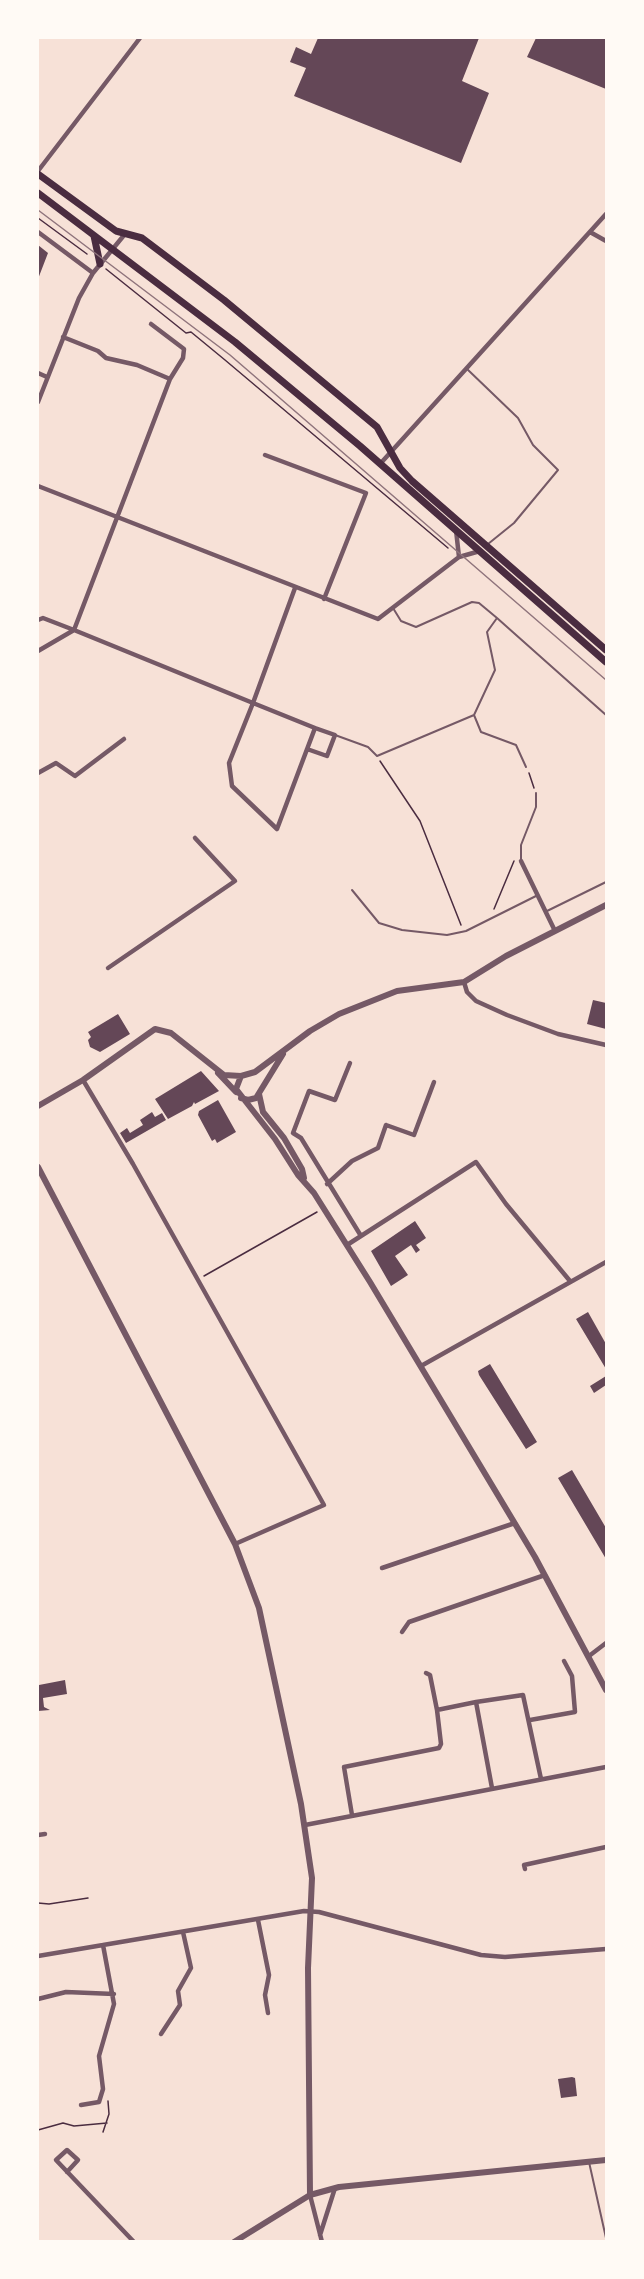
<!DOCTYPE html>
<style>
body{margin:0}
#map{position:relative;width:644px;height:2279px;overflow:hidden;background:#f7e1d7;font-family:"IBM Plex Serif",serif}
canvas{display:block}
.frame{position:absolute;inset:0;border:39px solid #fffaf5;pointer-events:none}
</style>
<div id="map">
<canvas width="644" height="2279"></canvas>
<div class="frame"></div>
</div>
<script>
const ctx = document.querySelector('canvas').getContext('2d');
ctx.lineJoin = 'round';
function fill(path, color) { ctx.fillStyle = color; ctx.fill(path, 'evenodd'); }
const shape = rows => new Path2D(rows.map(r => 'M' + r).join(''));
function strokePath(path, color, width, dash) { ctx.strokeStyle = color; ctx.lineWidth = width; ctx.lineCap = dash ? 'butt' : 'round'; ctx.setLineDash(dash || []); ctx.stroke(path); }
const building = shape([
 [318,38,479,38,462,81,489,93,461,163,294,96,306,68,290,62,296,47,311,54],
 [536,38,606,38,606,89,527,57],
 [38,245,48,253,38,279],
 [593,1000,606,1003,606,1029,587,1024],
 [118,1014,130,1034,100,1052,90,1047,88,1040,91,1037,88,1032],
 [201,1071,219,1091,195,1104,194,1102,192,1106,168,1119,155,1099],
 [218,1100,236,1132,217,1143,215,1139,212,1141,198,1115,199,1111],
 [152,1112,155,1117,162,1113,166,1120,126,1143,120,1133,127,1128,130,1133,143,1125,140,1120],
 [415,1221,426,1238,416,1245,420,1250,416,1253,411,1245,395,1256,408,1275,391,1286,371,1251],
 [588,1312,606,1344,606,1369,576,1319],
 [490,1364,537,1442,526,1449,479,1375,478,1371],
 [606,1376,606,1385,594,1393,590,1386],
 [572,1470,606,1528,606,1559,558,1478],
 [65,1680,67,1694,43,1698,44,1707,50,1710,38,1711,39,1685],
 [572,2077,575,2078,577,2096,561,2098,558,2079]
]);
const path = shape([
 [38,218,87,254],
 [106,269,186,333,191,332,225,360,448,548],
 [380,761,420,821,461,925],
 [529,773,534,788],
 [494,909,514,861],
 [204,1276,317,1212],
 [38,1903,49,1904,88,1898],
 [38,2130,63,2123,74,2126,107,2123],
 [103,2132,109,2114,108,2101]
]);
const service = shape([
 [466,368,518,418,533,445,558,470,514,523,488,544],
 [393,608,401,621,416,627,472,602,479,603,497,618,487,632,495,670,474,715,481,732,516,745,526,767],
 [497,618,606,715],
 [335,735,368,747,377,756,474,715],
 [521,859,521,845,536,807,536,793],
 [352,890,379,923,402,930,447,935,466,931,538,895],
 [547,911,606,882],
 [589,2162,606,2238]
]);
const minor = shape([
 [38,171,140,38],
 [38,232,93,273],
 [590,232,606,241],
 [151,324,184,349,183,358,170,379],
 [63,337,98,351,106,358,137,365,170,379,74,630,253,703,229,763,232,786,277,829,315,728,253,703,295,588],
 [38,373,47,377],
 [38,402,79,298,93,273,125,234],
 [265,455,366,493,324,599],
 [380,464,606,214],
 [38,486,378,619,459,557,480,551],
 [456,530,459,557],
 [38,620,43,618,74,630],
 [38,651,74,630],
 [307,749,327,756,335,735,315,728],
 [38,773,56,763,75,776,124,739],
 [521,861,555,931],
 [108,968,235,881,195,838],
 [464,982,467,992,476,1001,507,1015,558,1034,606,1045],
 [83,1080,133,1164,324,1505,235,1544],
 [293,1133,301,1138,361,1236],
 [293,1133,309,1091,335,1100,350,1063],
 [327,1184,352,1161,378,1148,386,1125,414,1135,434,1082],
 [347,1245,476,1162,506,1204,570,1281],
 [421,1366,606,1262],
 [382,1568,515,1523],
 [402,1632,409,1622,545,1575],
 [589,1656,606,1643],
 [426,1673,430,1675,437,1710],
 [476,1702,523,1695,541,1779],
 [530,1720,575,1712,572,1676,564,1661],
 [352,1815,344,1767,439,1748,441,1744,437,1710,476,1702,492,1788],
 [305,1825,606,1767],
 [38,1835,45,1834],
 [525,1869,524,1865,606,1847],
 [258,1920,269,1975,265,1995,268,2013],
 [38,1956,304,1911,319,1912,481,1955,505,1957,606,1949],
 [38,1999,66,1992,114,1994],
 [161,2034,180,2005,178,1991,191,1968,183,1932],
 [81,2105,99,2102,103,2089,99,2056,114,2004,103,1945],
 [67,2172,78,2160,67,2150,56,2160,134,2242],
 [310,2195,322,2242],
 [320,2235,335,2188]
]);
const tertiary = shape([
 [606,905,506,956,464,982,397,991,339,1014,310,1031,255,1072,241,1076,236,1089,275,1139,298,1175,314,1193,370,1282,535,1557,606,1690],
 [218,1073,236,1092],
 [259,1094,263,1112,284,1138,302,1169,304,1178],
 [241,1098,248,1100,256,1098,283,1054],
 [38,1106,83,1080,155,1029,171,1033,224,1075,241,1076],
 [38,1167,235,1544,259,1608,301,1804,312,1878,308,1968,310,2195],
 [234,2242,310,2195,339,2187,606,2160]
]);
const secondary = shape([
 [38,174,116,231,142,238,224,300,377,427,400,468,412,481,606,650],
 [38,193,235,342,360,446,606,662],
 [94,236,100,264]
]);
const tram = shape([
 [38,210,230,355,606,680]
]);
fill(building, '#644757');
strokePath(path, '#4a2c40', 1.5);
strokePath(service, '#755966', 2);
strokePath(minor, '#755966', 4.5);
strokePath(tertiary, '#755966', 6);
strokePath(secondary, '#4a2c40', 7);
strokePath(tram, '#8f747c', 1.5);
</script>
